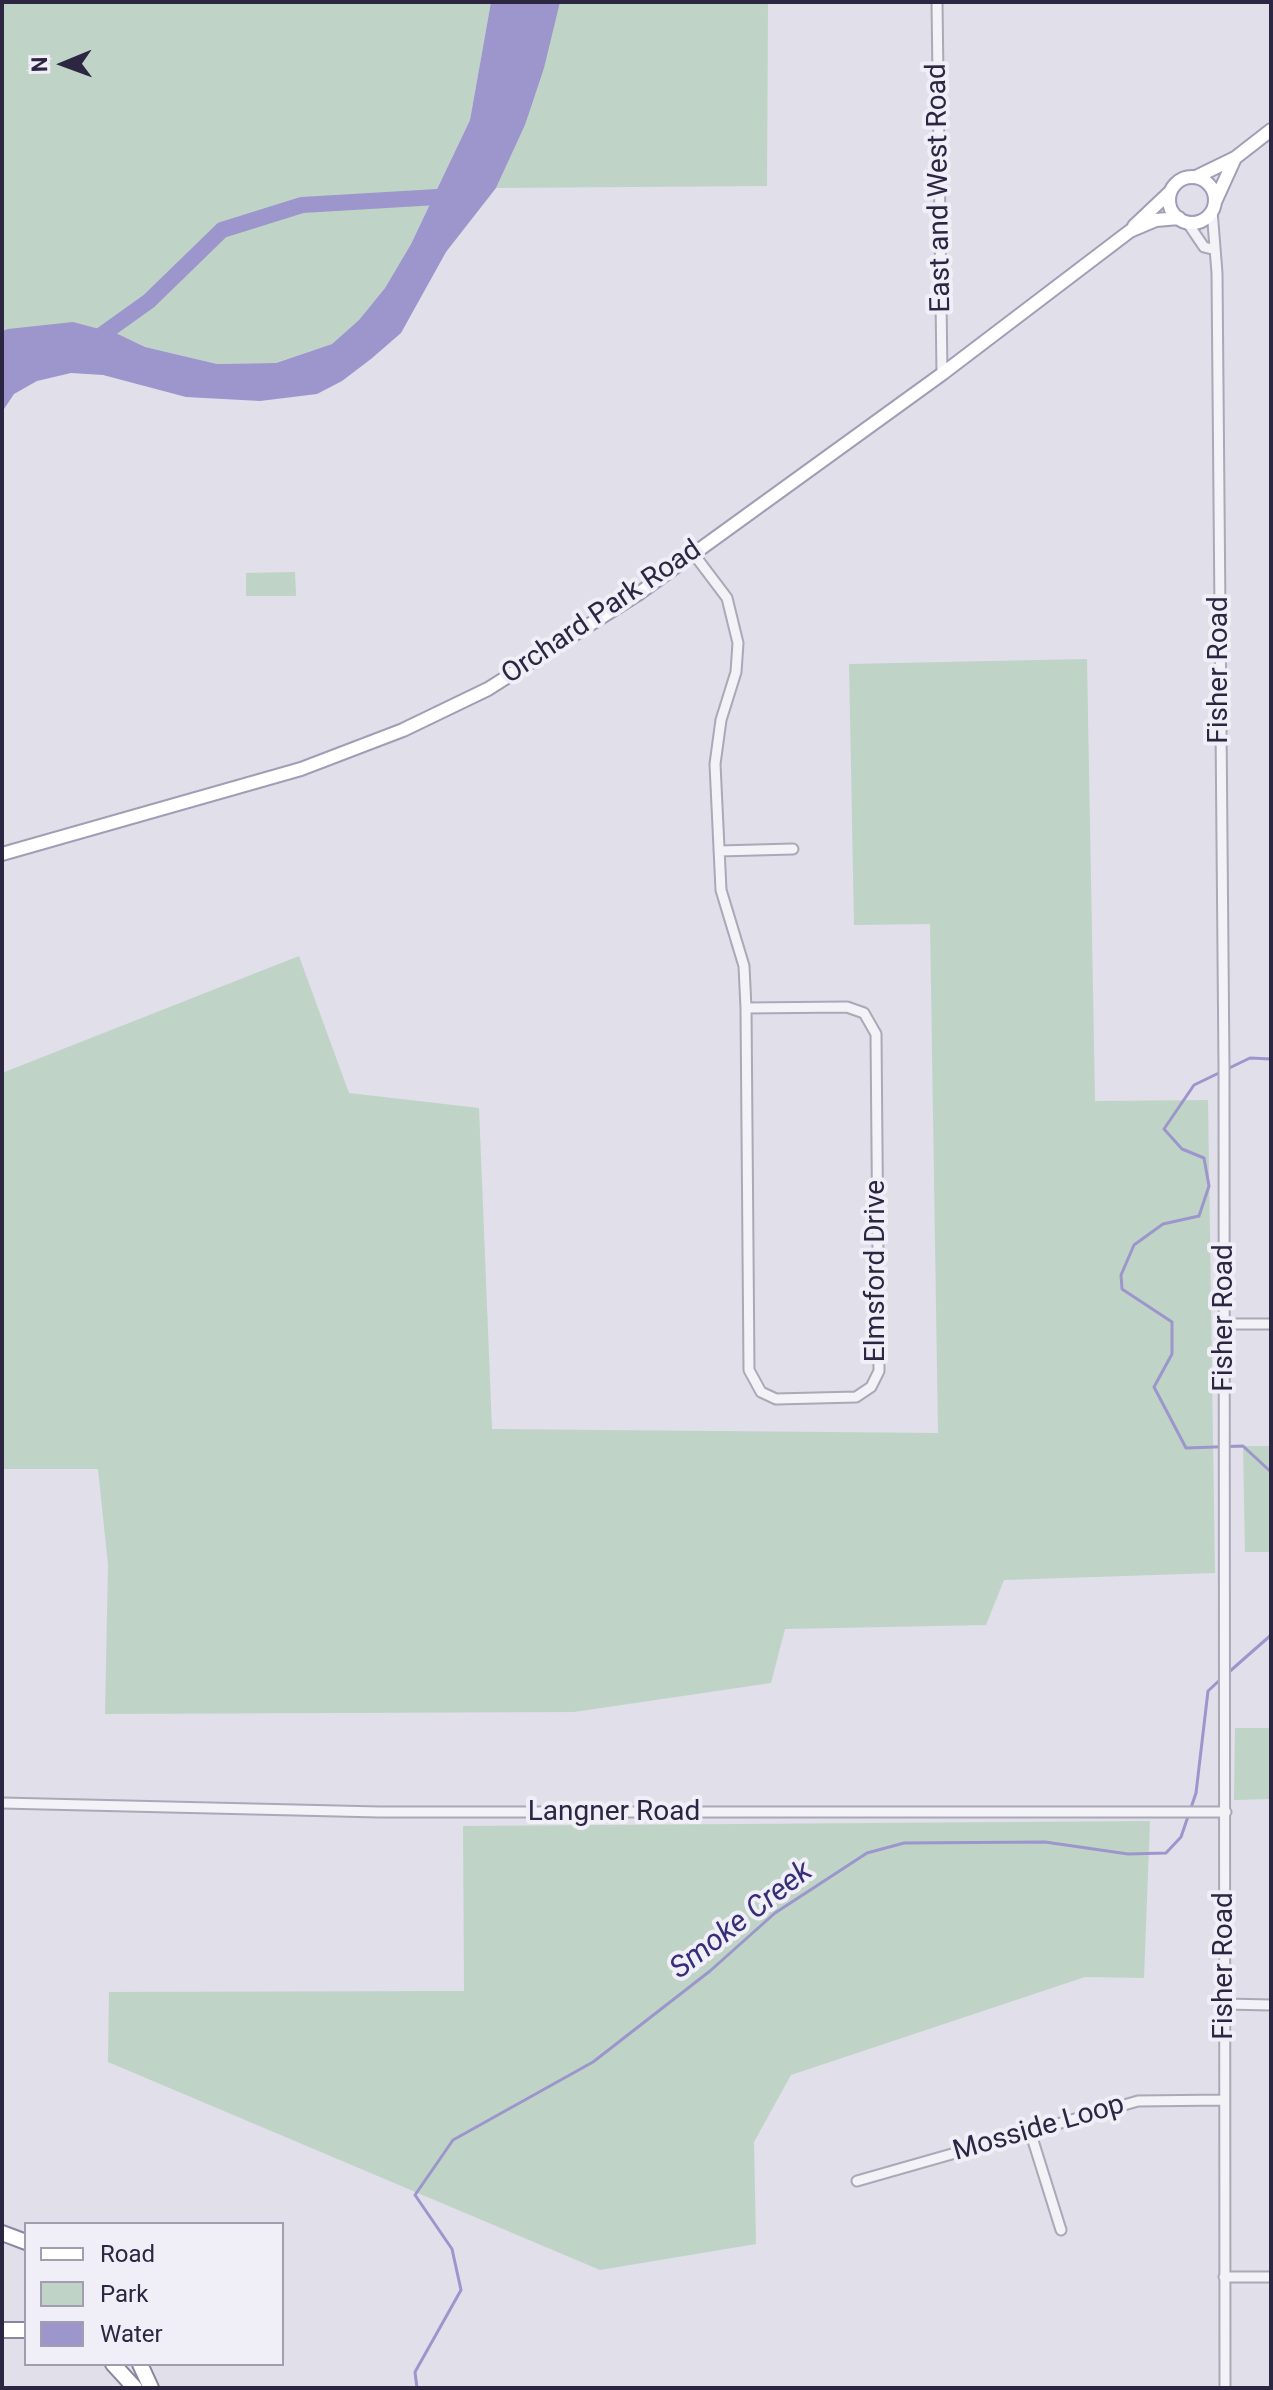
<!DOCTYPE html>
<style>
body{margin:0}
#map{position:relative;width:1273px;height:2390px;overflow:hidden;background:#e1dfe9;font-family:Roboto,sans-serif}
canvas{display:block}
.frame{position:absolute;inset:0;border:4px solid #2c2642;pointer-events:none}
.legend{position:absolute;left:24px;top:2222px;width:260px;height:144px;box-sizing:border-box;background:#f0eef7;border:2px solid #a29eaf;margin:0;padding:10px 14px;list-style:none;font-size:24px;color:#2c2642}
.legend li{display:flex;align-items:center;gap:16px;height:40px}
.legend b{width:40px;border:2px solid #a29eaf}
.north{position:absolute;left:24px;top:24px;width:80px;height:80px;-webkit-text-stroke:6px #f0eef7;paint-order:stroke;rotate:269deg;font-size:22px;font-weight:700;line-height:32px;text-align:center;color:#2c2642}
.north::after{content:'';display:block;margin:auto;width:28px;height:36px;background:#2c2642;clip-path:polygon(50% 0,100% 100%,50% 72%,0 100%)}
</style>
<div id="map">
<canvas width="1273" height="2390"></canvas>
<div class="frame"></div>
<ul class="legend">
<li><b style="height:10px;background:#fff"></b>Road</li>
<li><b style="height:22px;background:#bfd4c6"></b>Park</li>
<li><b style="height:22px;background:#9c96cd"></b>Water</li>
</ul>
<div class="north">N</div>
</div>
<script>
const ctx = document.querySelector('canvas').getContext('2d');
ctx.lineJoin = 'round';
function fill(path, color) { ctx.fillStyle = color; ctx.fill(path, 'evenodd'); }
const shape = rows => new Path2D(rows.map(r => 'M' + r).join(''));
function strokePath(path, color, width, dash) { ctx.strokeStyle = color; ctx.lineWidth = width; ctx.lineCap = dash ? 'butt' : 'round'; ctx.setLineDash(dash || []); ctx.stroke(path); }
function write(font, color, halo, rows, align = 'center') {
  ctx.font = font + ' Roboto,sans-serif'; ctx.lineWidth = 8; ctx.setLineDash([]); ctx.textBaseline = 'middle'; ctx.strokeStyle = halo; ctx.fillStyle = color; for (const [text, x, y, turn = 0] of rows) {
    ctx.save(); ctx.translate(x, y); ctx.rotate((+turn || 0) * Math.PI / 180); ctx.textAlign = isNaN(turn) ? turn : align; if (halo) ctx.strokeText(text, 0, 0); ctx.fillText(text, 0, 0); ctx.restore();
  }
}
const green = shape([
 [2,2,491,2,470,120,411,244,385,288,359,320,332,344,275,363,217,364,145,347,118,334,2,331],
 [560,2,768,2,767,186,496,188,525,125],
 [295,572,296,596,246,596,246,573],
 [1087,659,1095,1101,1208,1100,1215,1573,1004,1580,986,1625,785,1629,771,1683,574,1712,105,1714,108,1565,98,1469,2,1469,2,1073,299,956,349,1093,479,1108,492,1429,938,1433,930,924,854,925,849,664],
 [1243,1446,1271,1446,1271,1552,1245,1552],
 [1235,1728,1271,1728,1271,1799,1234,1800],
 [1150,1821,1144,1978,1085,1977,791,2075,754,2142,756,2244,600,2270,108,2062,109,1992,464,1991,463,1826]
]);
const water = shape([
 [491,2,560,2,544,68,525,125,496,188,446,252,401,333,371,359,342,381,317,394,260,401,186,397,103,375,71,373,37,381,14,394,2,412,2,331,8,329,73,322,118,334,145,347,217,364,276,363,332,344,359,320,385,288,411,244,470,120]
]);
const stream = shape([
 [1271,1059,1250,1058,1194,1085,1164,1129,1182,1149,1204,1158,1209,1186,1199,1216,1163,1224,1134,1245,1121,1275,1122,1289,1172,1322,1172,1354,1154,1387,1186,1448,1243,1446,1271,1472],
 [1229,1672,1271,1635],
 [417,2388,415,2372,461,2290,452,2249,415,2195,453,2140,593,2062,710,1971,775,1913,867,1853,904,1843,1045,1842,1128,1854,1166,1853,1181,1837,1196,1793,1208,1691,1223,1677]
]);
const river = shape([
 [93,341,149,301,222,230,302,205,454,196]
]);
const minor = shape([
 [937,2,942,374],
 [1212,210,1217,273,1224,1066,1225,2388],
 [1187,222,1204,247,1212,249],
 [693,553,727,598,738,643,736,672,721,720,715,764,721,890,744,966,746,1008],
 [719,851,793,849],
 [847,1007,864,1013,876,1034,879,1371,871,1387,856,1397,776,1399,761,1392,749,1370,746,1008,847,1007],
 [1225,1324,1271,1324],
 [2,1803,379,1812,1226,1812],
 [1225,2004,1271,2005],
 [1030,2131,1061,2230],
 [857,2181,1138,2101,1224,2100],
 [1224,2277,1271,2277]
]);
const major = shape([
 [1196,177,1235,158,1271,130],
 '1169 200a23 23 0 1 1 46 0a23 23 0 1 1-46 0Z',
 [1215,202,1235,158],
 [1134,226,1170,192],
 [2,854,301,769,403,730,488,689,638,594,942,374,1130,231,1156,220,1179,218]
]);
const highway = shape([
 [2,2233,26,2242],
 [2,2330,26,2330],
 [113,2364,135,2388],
 [140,2364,151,2388]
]);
const streetNames = [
 ["East and West Road",940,188,-91],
 ["Orchard Park Road",602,613,-34],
 ["Fisher Road",1220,670,-90],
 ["Elmsford Drive",877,1271,-90],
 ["Fisher Road",1225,1318,-90],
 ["Langner Road",614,1813],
 ["Fisher Road",1225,1966,-90],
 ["Mosside Loop",1039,2129,-16]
];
const waterNames = [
 ["Smoke Creek",742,1921,-38]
];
fill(green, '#bfd4c6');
fill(water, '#9c96cd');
strokePath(stream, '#9c96cd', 3);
strokePath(river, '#9c96cd', 16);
strokePath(minor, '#aba8b7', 13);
strokePath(major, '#a29db6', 16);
strokePath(highway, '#8a85a1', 18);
strokePath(minor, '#f3f2f7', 9);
strokePath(major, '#fff', 12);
strokePath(highway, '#fff', 14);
write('28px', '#2c2642', '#f0eef7', streetNames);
write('italic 30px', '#372d79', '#f0eef7', waterNames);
</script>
